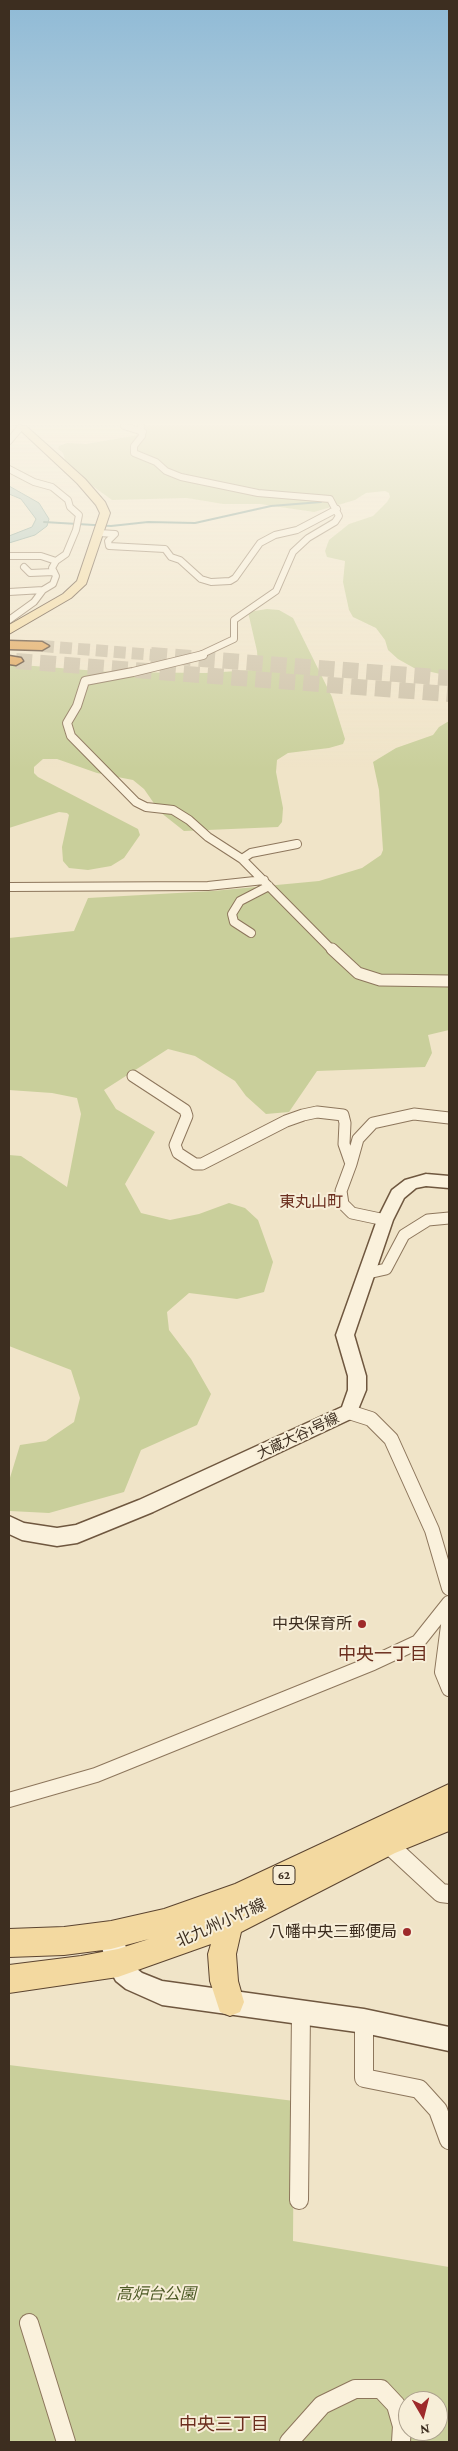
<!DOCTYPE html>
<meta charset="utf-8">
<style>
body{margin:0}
#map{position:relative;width:458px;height:2451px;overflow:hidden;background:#f0e4c8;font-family:"Crimson Pro",serif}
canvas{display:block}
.frame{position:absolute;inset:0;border:10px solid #3d2e20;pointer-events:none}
.north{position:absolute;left:398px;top:2391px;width:50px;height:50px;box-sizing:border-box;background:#f7eed8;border:1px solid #ada18e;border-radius:50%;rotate:172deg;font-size:14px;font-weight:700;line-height:20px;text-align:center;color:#3d2e20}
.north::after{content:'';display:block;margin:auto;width:18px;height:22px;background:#9e2a2b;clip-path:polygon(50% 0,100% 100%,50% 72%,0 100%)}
</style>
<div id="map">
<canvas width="458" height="2451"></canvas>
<div class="frame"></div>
<div class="north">N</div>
</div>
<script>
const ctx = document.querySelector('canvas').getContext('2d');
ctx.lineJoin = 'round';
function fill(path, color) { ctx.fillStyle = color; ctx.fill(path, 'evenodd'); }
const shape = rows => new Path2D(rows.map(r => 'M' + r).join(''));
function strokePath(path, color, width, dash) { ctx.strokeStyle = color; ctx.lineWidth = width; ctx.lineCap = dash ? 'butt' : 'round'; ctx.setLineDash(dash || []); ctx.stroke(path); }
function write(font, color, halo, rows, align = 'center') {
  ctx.font = font + ' "Crimson Pro","Noto Sans JP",serif'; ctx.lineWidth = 4; ctx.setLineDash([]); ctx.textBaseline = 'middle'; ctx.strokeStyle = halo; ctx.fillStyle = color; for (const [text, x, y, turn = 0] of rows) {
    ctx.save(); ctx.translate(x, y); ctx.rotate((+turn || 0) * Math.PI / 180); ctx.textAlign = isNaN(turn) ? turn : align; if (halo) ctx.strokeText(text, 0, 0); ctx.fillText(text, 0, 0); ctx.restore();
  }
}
const green = shape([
 [146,426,449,426,449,676,414,668,398,659,388,650,385,640,376,628,353,617,349,610,343,582,345,561,327,557,325,551,329,540,349,524,373,516,387,502,390,497,389,493,385,491,366,493,355,500,314,512,260,504,223,504,187,498,112,500,87,482,65,460,63,453,58,449,59,446,67,443,86,444,138,435,146,433],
 [267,609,279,610,293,618,332,697,345,739,343,744,329,748,288,753,277,760,276,772,283,808,282,822,278,827,184,831,160,812,144,789,133,780,97,773,57,759,43,759,34,767,34,773,38,777,138,829,140,835,124,858,111,866,88,870,69,868,63,861,62,847,69,815,67,813,59,812,9,828,9,664,110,672,206,673,253,670,258,666,257,651,248,612],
 [449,721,449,1030,428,1035,432,1053,425,1067,317,1071,289,1112,266,1114,246,1096,235,1081,195,1056,168,1049,104,1090,116,1109,155,1132,125,1184,141,1213,170,1220,199,1214,229,1203,245,1208,258,1220,273,1262,264,1292,237,1299,189,1293,167,1312,169,1330,191,1359,211,1394,197,1425,141,1450,124,1492,49,1513,10,1511,9,1481,20,1445,46,1441,74,1422,80,1398,71,1370,9,1346,9,1155,21,1156,67,1187,81,1114,77,1098,52,1093,9,1090,9,938,74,931,88,898,213,891,319,881,362,868,381,855,383,850,379,790,373,762,396,748,433,735,439,727],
 [9,2065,294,2101,293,2241,449,2267,449,2442,9,2442],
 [408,2401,438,2401,438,2431,408,2431]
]);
const water = shape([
 [9,486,39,503,49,519,47,526,35,535,9,543,9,536,32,527,36,519,21,499,9,494,9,486]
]);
const stream = shape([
 [44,522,111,526,148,522,195,523,271,506,321,502]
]);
const highwayTunnelFar1 = shape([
 [42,646,167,656]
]);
const highwayTunnel = shape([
 [151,655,449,678],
 [16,661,449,694]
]);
const streetFar4 = shape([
 [124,426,143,432],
 [141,426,142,436,134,446,134,453,156,462,166,471,181,477,258,493,330,499,339,516,335,522,308,538,293,552,276,591,234,620,234,639,198,656],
 [9,441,20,428],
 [9,469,34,482,52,487,68,500,70,507,79,515,76,530,66,554,56,561,52,568,56,576,53,584,43,590,34,602,9,620],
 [99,533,115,534,108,541,109,546,165,549,171,557,180,560,201,579,211,582,230,581,235,578,260,543,275,535,297,530,337,509],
 [9,556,41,556,56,561],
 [24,567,30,573,54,572],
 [9,592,43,590]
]);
const streetFar3 = shape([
 [203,655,133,672,85,681,77,706,67,723,71,736,136,802,146,807,173,810,189,820,208,837,242,859,333,951],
 [242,859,251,853,297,844],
 [9,887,208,886,264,880],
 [251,933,234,922,232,914,240,901,269,886]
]);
const streetFar2 = shape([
 [332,949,358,973,380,980,449,981],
 [133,1076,185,1110,187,1116,175,1145,178,1153,195,1164,202,1164,286,1121,303,1115,317,1112,343,1115,345,1123,344,1144,351,1164,341,1191,343,1204,352,1213,385,1220],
 [351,1164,358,1139,373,1123,414,1114,449,1118],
 [368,1273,386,1269,404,1235,428,1220,449,1218]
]);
const streetFar1 = shape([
 [349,1412,371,1419,391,1439,432,1530,449,1588],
 [449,1618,442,1672,449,1689],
 [9,1800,96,1775,373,1663,418,1642,449,1603]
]);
const street = shape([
 [387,1843,441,1893,449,1894],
 [364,2021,364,2078,419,2089,438,2110,449,2140],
 [299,2200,301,2012],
 [29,2323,66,2442],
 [289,2442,322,2405,355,2389,381,2389,396,2405,402,2426,401,2442]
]);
const secondary = shape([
 [426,1174,449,1176,449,1188,426,1186,416,1188,404,1198,393,1220,354,1335,366,1376,366,1390,355,1417,153,1512,77,1543,57,1546,22,1540,9,1534,9,1516,24,1523,57,1528,76,1525,139,1500,342,1407,348,1390,348,1376,336,1335,377,1220,392,1190,405,1180,426,1174],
 [111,1923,119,1927,132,1965,142,1973,162,1981,364,2009,449,2027,449,2051,364,2033,162,2005,126,1989,116,1981,106,1963,99,1935,103,1927,111,1923]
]);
const primary = shape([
 [16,426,26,426,85,479,105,502,110,513,86,584,71,598,9,634,9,625,63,594,77,581,100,513,96,505,77,483,16,426],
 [449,1784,449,1831,395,1853,241,1932,236,1954,238,1981,244,2002,240,2012,230,2016,220,2012,210,1981,208,1954,211,1944,118,1977,9,1993,9,1965,81,1956,118,1949,149,1939,111,1949,64,1955,9,1957,9,1929,64,1927,111,1921,164,1909,235,1884,449,1784]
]);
const highway = shape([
 [9,641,42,642,49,646,42,650,9,649,9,641],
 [9,656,21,658,23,661,16,665,9,664,9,656]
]);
const markers = [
 [362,1624,5,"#9e2a2b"],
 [407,1932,5,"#9e2a2b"]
];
const shields = [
 [284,1875,22]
];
const shieldNames = [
 ["62",284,1875]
];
const streetNames = [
 ["大蔵大谷1号線",298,1436,-25]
];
const quarterNames = [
 ["東丸山町",311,1202]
];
const nearPoinames = [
 ["中央保育所",352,1624],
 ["八幡中央三郵便局",397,1932]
];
const nearStreetnames = [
 ["北九州小竹線",221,1923,-24]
];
const nearParknames = [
 ["高炉台公園",156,2294]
];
const nearNeighbourhoodnames = [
 ["中央一丁目",383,1654],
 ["中央三丁目",224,2424]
];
fill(green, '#c9cf9b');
fill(water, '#a9c4bc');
strokePath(water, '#6f938a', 1);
strokePath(stream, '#6f938a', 2);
strokePath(highwayTunnelFar1, '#ccc0a6', 12, [12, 6]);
strokePath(highwayTunnel, '#ccc0a6', 16, [16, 8]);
strokePath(streetFar4, '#8d765c', 8);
strokePath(streetFar3, '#8d765c', 10);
strokePath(streetFar2, '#8d765c', 13);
strokePath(streetFar1, '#8d765c', 16);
strokePath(street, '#8d765c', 20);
strokePath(secondary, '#6f573f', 3);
strokePath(primary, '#5b4430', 2);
strokePath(highway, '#5b4430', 3);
strokePath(streetFar4, '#faf1dc', 6);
strokePath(streetFar3, '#faf1dc', 8);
strokePath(streetFar2, '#faf1dc', 11);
strokePath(streetFar1, '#faf1dc', 14);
strokePath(street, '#faf1dc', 18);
fill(secondary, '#faf1dc');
fill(primary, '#f3d9a0');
fill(highway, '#e0a458');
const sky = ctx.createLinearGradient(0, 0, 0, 770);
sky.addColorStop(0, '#8fbad6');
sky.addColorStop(0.55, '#f8f3e6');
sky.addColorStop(1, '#f8f3e600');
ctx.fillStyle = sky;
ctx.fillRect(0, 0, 458, 770);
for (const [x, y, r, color] of markers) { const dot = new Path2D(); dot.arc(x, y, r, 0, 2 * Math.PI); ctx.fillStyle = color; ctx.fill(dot); strokePath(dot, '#f7eed8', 2); }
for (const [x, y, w] of shields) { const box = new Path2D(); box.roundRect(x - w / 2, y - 9.5, w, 19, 4); ctx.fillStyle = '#f7eed8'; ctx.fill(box); strokePath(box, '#3d2e20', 1); }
write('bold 12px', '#3d2e20', null, shieldNames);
write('14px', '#3d2e20', '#f7eed8', streetNames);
write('16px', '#6b2e1e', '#f7eed8', quarterNames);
write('16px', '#3d2e20', '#f7eed8', nearPoinames, 'right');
write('16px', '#3d2e20', '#f7eed8', nearStreetnames);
write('italic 16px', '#4d5a26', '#f7eed8', nearParknames);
write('18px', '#6b2e1e', '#f7eed8', nearNeighbourhoodnames);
</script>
